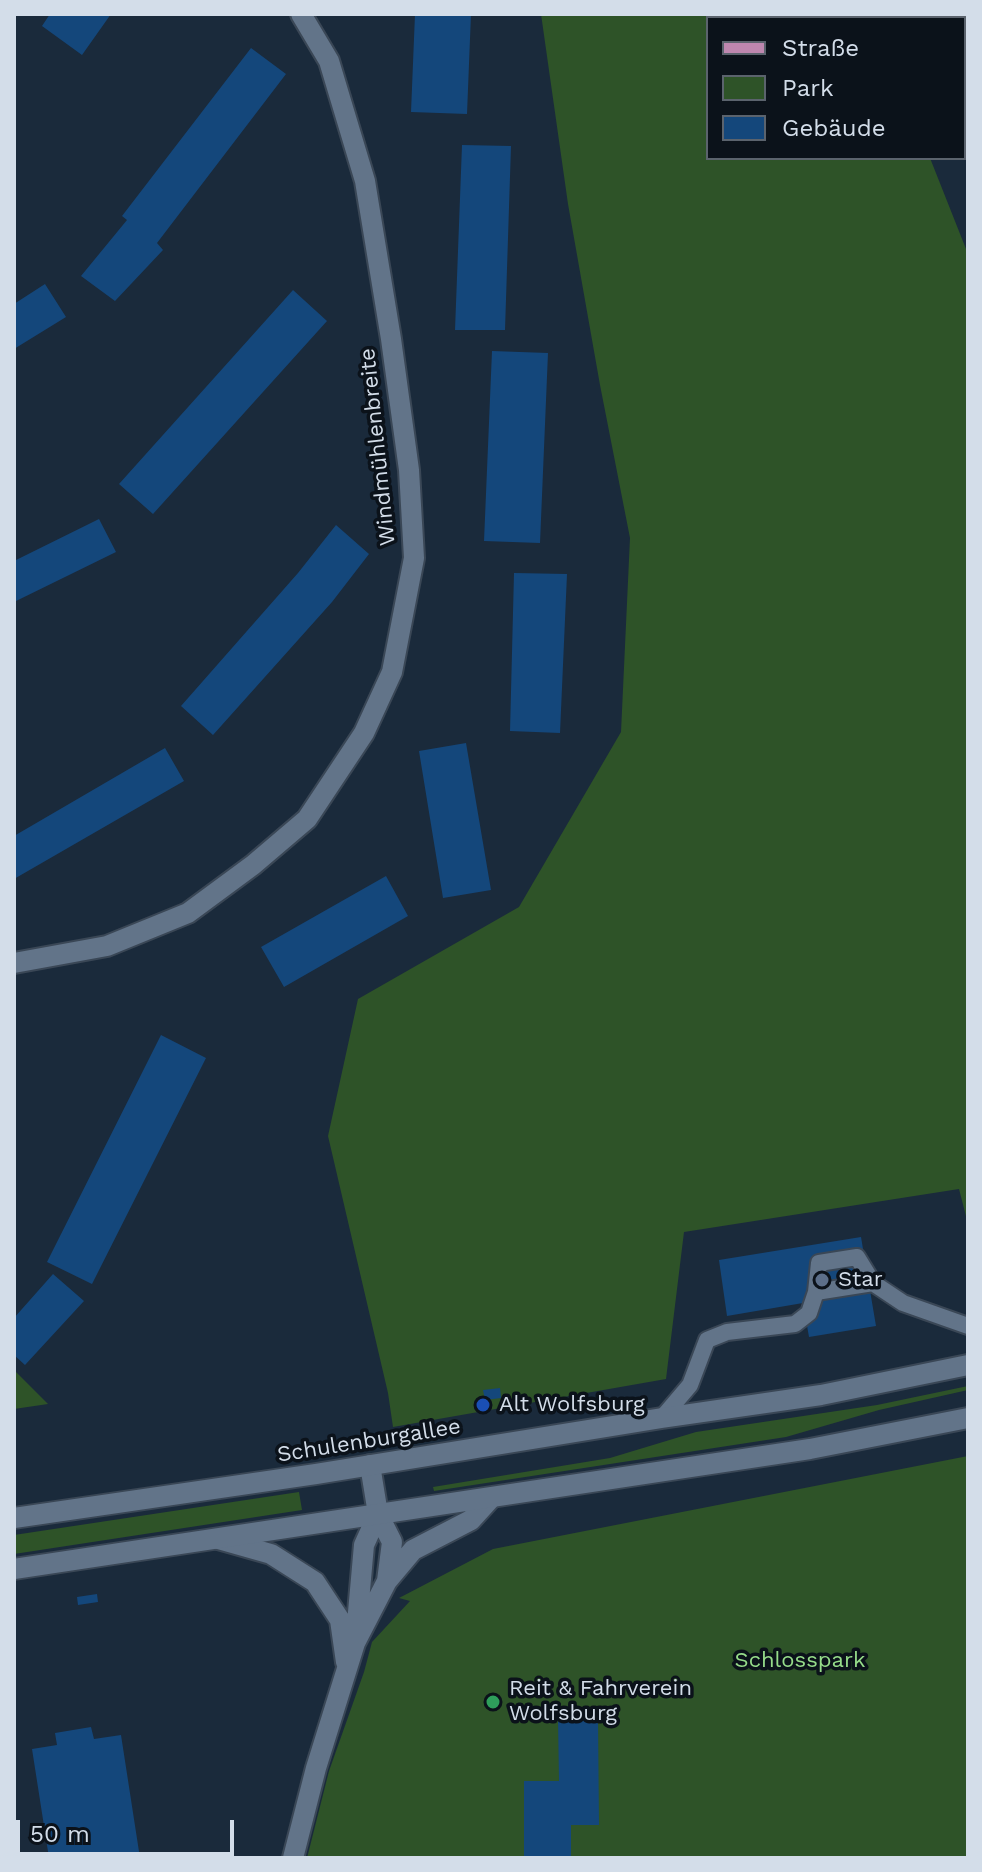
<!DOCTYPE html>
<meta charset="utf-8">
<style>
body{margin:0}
#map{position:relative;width:982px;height:1872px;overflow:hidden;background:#1a2a3b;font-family:"Work Sans",sans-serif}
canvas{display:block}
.frame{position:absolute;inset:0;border:16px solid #d3dde9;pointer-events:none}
.legend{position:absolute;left:706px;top:16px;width:260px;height:144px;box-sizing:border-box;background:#0b121a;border:2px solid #5b636d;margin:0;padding:10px 14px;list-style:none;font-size:24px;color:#d3dde9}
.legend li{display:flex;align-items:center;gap:16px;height:40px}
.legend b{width:40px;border:2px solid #5b636d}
.scale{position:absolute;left:16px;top:1820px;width:218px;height:36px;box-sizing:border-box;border:4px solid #d3dde9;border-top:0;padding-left:10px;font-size:24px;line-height:28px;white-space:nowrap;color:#d3dde9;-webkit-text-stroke:6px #0b121a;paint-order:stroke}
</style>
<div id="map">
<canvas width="982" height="1872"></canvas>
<div class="frame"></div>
<ul class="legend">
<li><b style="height:10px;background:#be87af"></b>Straße</li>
<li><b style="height:22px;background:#2e5328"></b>Park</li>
<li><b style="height:22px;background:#14477b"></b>Gebäude</li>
</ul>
<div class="scale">50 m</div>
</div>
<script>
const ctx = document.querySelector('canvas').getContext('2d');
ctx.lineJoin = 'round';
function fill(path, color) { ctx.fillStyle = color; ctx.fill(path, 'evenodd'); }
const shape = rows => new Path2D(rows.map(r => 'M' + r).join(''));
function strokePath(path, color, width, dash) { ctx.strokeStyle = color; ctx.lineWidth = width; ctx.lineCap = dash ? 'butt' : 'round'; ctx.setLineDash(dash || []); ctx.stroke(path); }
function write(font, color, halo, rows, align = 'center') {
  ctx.font = font + ' "Work Sans",sans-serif'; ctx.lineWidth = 7; ctx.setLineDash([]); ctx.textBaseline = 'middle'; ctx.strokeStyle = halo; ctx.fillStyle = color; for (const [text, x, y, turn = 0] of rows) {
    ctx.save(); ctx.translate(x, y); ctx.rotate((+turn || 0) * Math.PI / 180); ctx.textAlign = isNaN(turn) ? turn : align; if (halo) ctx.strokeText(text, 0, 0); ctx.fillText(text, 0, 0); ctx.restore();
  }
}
const green = shape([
 [541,14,879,14,880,18,708,18,708,158,930,158,968,254,968,1224,959,1189,684,1232,666,1379,393,1427,388,1393,328,1136,358,999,519,907,621,732,630,538,600,385,568,204],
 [14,1370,48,1404,14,1409],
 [968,1386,968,1390,879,1410,786,1437,434,1491,433,1487,610,1458,696,1432,877,1405],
 [968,1456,968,1858,307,1858,329,1771,364,1672,372,1642,410,1601,399,1598,493,1549],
 [299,1492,302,1510,14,1554,14,1535]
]);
const building = shape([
 [50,14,111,14,82,55,42,26],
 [415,14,471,14,467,114,411,112],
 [251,48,286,74,157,243,163,250,115,301,81,276,127,220,122,216],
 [462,145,511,146,505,330,455,330],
 [45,284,66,317,14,349,14,304],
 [293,290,327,321,153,514,119,484],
 [492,351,548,353,540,543,484,541],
 [99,519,116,552,14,602,14,561],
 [336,525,369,554,332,602,213,735,181,706,298,573],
 [514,573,567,574,560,733,510,731],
 [466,743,491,890,443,898,419,751],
 [165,748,184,781,14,879,14,836],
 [386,876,408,916,284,987,261,947],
 [161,1035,206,1058,92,1284,47,1262],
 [861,1237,876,1326,809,1337,803,1303,727,1316,719,1260],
 [53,1274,84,1301,25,1365,14,1355,14,1318],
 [500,1388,501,1398,485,1400,483,1390],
 [97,1594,98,1602,78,1605,77,1597],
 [558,1719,598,1719,599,1825,571,1825,571,1858,524,1858,524,1781,559,1781],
 [91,1727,94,1739,121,1735,140,1858,49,1858,32,1749,57,1745,55,1733]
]);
const lane = shape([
 [816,1292,873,1283],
 [662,1418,690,1385,707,1340,727,1332,795,1324,809,1313,816,1292,819,1263,857,1257,873,1283,903,1303,968,1326]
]);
const street = shape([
 [14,963,107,946,188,913,253,865,307,819,364,733,392,672,414,558,409,470,391,339,365,181,329,61,301,14],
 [218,1539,271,1554,315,1582,340,1620,346,1662],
 [387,1581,413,1550,471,1520,491,1498],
 [356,1635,364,1545,378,1514],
 [293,1858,316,1768,355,1643,387,1581,392,1542,378,1514,370,1465]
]);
const secondary = shape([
 [14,1518,316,1474,662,1418,821,1395,968,1365],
 [14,1569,810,1449,968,1418]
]);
const primary = shape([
 [935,14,936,18],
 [964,102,968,113]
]);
const markers = [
 [822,1280,8,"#5c6f8a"],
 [483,1405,8,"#1a4fb4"],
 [493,1702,8,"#2e9e5b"]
];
const streetNames = [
 ["Windmühlenbreite",378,447,-96],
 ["Schulenburgallee",369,1441,-9]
];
const poiNames = [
 ["Star",838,1280],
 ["Alt Wolfsburg",499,1405],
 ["Reit & Fahrverein",509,1689],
 ["Wolfsburg",509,1714]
];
const parkNames = [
 ["Schlosspark",800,1661]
];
fill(green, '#2e5328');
fill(building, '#14477b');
strokePath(lane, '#3a4756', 20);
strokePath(street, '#3a4756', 24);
strokePath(secondary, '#3a4756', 24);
strokePath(primary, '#3a4756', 24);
strokePath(lane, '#627489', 16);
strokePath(street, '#627489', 20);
strokePath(secondary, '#627489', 20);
strokePath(primary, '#be87af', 20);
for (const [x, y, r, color] of markers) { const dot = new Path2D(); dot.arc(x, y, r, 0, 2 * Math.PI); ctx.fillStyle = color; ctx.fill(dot); strokePath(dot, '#0b121a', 3); }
write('22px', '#d3dde9', '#0b121a', streetNames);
write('22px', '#d3dde9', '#0b121a', poiNames, 'left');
write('22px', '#96dc8a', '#0b121a', parkNames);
</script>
